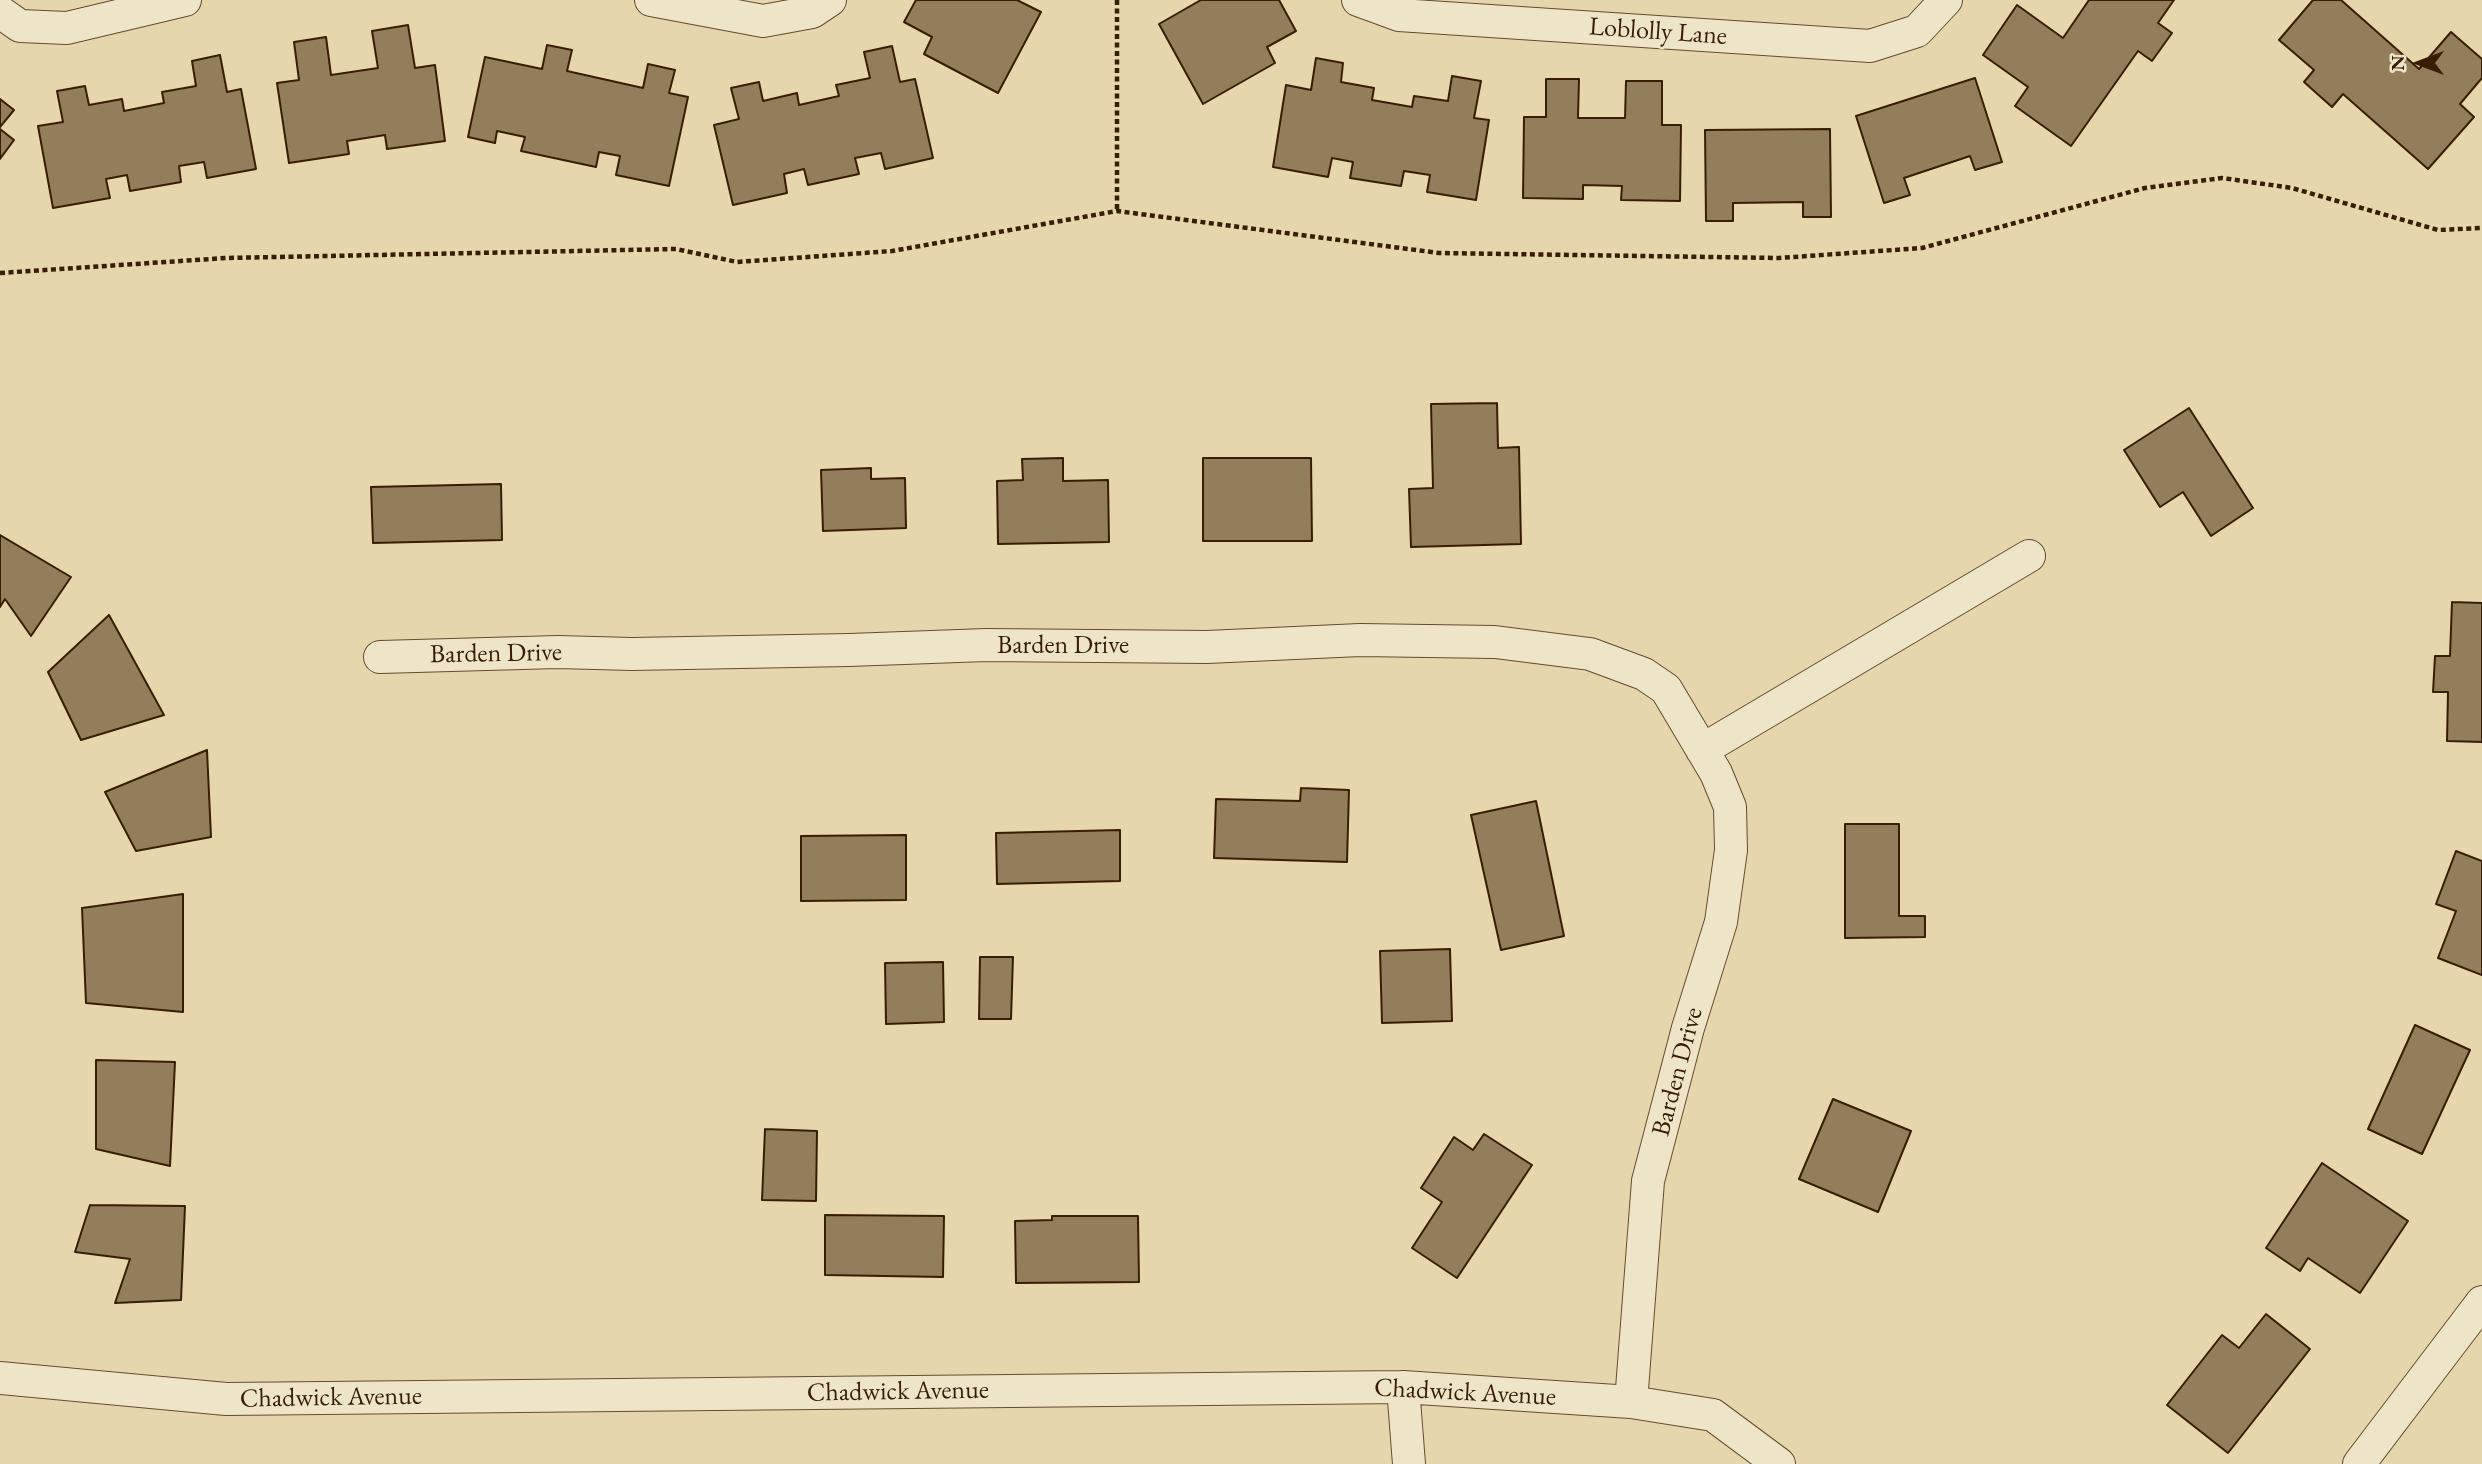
<!DOCTYPE html>
<style>
body{margin:0}
#map{position:relative;width:2482px;height:1464px;overflow:hidden;background:#e5d7ab;font-family:"EB Garamond",serif}
canvas{display:block}
.north{position:absolute;left:2384px;top:28px;width:70px;height:70px;-webkit-text-stroke:5px #eee5c8;paint-order:stroke;rotate:270deg;font-size:19px;font-weight:700;line-height:28px;text-align:center;color:#391d03}
.north::after{content:'';display:block;margin:auto;width:24px;height:32px;background:#391d03;clip-path:polygon(50% 0,100% 100%,50% 72%,0 100%)}
</style>
<div id="map">
<canvas width="2482" height="1464"></canvas>
<div class="north">N</div>
</div>
<script>
const ctx = document.querySelector('canvas').getContext('2d');
ctx.lineJoin = 'round';
function fill(path, color) { ctx.fillStyle = color; ctx.fill(path, 'evenodd'); }
const shape = rows => new Path2D(rows.map(r => 'M' + r).join(''));
function strokePath(path, color, width, dash) { ctx.strokeStyle = color; ctx.lineWidth = width; ctx.lineCap = dash ? 'butt' : 'round'; ctx.setLineDash(dash || []); ctx.stroke(path); }
function write(font, color, halo, rows, align = 'center') {
  ctx.font = font + ' "EB Garamond",serif'; ctx.lineWidth = 5; ctx.setLineDash([]); ctx.textBaseline = 'middle'; ctx.strokeStyle = halo; ctx.fillStyle = color; for (const [text, x, y, turn = 0] of rows) {
    ctx.save(); ctx.translate(x, y); ctx.rotate((+turn || 0) * Math.PI / 180); ctx.textAlign = isNaN(turn) ? turn : align; if (halo) ctx.strokeText(text, 0, 0); ctx.fillText(text, 0, 0); ctx.restore();
  }
}
const building = shape([
 [916,0,1017,0,1041,12,998,93,924,54,932,37,904,22,916,0],
 [1201,0,1279,0,1296,31,1267,47,1275,63,1203,104,1159,24,1201,0],
 [2089,0,2174,0,2158,23,2172,33,2152,61,2138,51,2071,146,2015,106,2028,87,1983,55,2017,5,2063,38,2089,0],
 [2313,0,2341,0,2419,69,2451,32,2482,59,2482,78,2460,104,2474,117,2428,169,2343,94,2332,107,2304,82,2314,70,2279,40,2313,0],
 [408,25,415,68,435,65,445,141,387,149,385,135,347,141,349,154,289,163,277,83,299,80,294,42,326,37,331,75,378,68,372,31,408,25],
 [547,45,572,50,567,71,643,88,648,64,675,70,669,93,688,97,669,186,616,175,620,156,599,152,596,167,521,151,525,137,497,131,495,143,468,137,485,57,542,69,547,45],
 [892,46,900,82,915,79,933,158,885,169,881,153,855,158,859,174,808,185,804,169,784,174,787,193,733,205,714,125,739,119,731,88,759,82,763,101,797,93,799,105,839,96,836,85,870,78,864,52,892,46],
 [220,55,227,92,241,89,256,169,207,178,204,162,179,166,181,182,130,191,127,175,106,179,110,198,53,208,38,126,63,122,57,91,85,86,89,105,122,99,124,111,164,103,162,92,196,86,192,61,220,55],
 [1316,58,1343,63,1341,82,1374,88,1372,100,1412,107,1414,96,1448,101,1452,76,1481,81,1474,118,1489,120,1476,200,1427,192,1430,175,1404,171,1401,186,1350,178,1353,162,1332,158,1328,177,1273,167,1286,85,1311,90,1316,58],
 [1975,78,2002,162,1975,170,1970,156,1904,178,1910,195,1884,203,1856,116,1975,78],
 [1546,79,1579,79,1578,118,1625,118,1626,81,1662,81,1662,125,1681,125,1680,201,1621,200,1622,186,1583,185,1583,199,1523,198,1524,117,1546,117,1546,79],
 [0,99,14,110,0,127,0,99],
 [0,129,14,140,0,159,0,129],
 [1830,129,1831,217,1803,217,1803,202,1733,203,1733,221,1706,221,1705,130,1830,129],
 [1497,403,1498,448,1519,447,1521,544,1411,547,1409,489,1433,488,1431,404,1497,403],
 [2189,408,2253,508,2211,536,2183,492,2160,507,2124,450,2189,408],
 [1063,458,1063,481,1108,480,1109,542,998,544,997,481,1023,480,1022,459,1063,458],
 [1203,458,1311,458,1312,541,1203,541,1203,458],
 [871,468,871,479,905,478,906,528,823,531,821,470,871,468],
 [501,484,502,540,373,543,371,487,501,484],
 [0,535,71,577,31,636,5,599,0,607,0,535],
 [2452,602,2482,603,2482,742,2447,741,2448,692,2433,692,2435,656,2450,656,2452,602],
 [109,615,164,715,81,740,48,672,109,615],
 [207,750,211,837,136,851,105,792,207,750],
 [1301,788,1349,790,1347,862,1214,858,1216,799,1300,801,1301,788],
 [1536,801,1564,936,1501,950,1471,815,1536,801],
 [1845,824,1899,824,1899,916,1925,916,1925,937,1845,938,1845,824],
 [1120,830,1120,881,997,884,996,833,1120,830],
 [906,835,906,900,801,901,801,836,906,835],
 [2456,851,2482,861,2482,975,2438,958,2456,911,2436,904,2456,851],
 [183,894,183,1012,86,1003,82,908,183,894],
 [1450,949,1452,1021,1382,1023,1380,951,1450,949],
 [980,957,1013,957,1011,1019,979,1019,980,957],
 [943,962,944,1022,886,1024,885,963,943,962],
 [2415,1025,2470,1050,2422,1154,2368,1129,2415,1025],
 [96,1060,175,1062,170,1166,96,1149,96,1060],
 [1833,1099,1911,1131,1878,1212,1799,1179,1833,1099],
 [765,1129,817,1131,816,1201,762,1200,765,1129],
 [1484,1134,1532,1165,1457,1278,1412,1248,1442,1202,1421,1188,1454,1137,1473,1150,1484,1134],
 [2322,1163,2408,1221,2360,1293,2308,1258,2300,1271,2266,1248,2322,1163],
 [90,1205,185,1206,181,1300,115,1303,130,1259,75,1252,90,1205],
 [825,1215,944,1216,943,1277,825,1275,825,1215],
 [1052,1216,1138,1216,1139,1282,1016,1283,1015,1221,1052,1220,1052,1216],
 [2266,1314,2310,1349,2228,1453,2167,1405,2222,1335,2239,1348,2266,1314]
]);
const path = shape([
 [1117,0,1117,211],
 [0,273,226,258,676,249,737,262,892,251,1117,211,1439,253,1779,258,1922,248,2145,188,2222,178,2292,188,2438,230,2482,228]
]);
const minor = shape([
 [651,0,763,21,812,12,830,0],
 [1358,0,1399,15,1870,46,1917,31,1946,0],
 [0,12,20,26,67,28,185,0],
 [380,657,558,652,632,654,849,650,986,645,1207,647,1360,640,1495,642,1590,654,1644,674,1666,689,1716,773,1730,807,1731,850,1721,922,1688,1028,1648,1181,1631,1402],
 [1702,750,2029,556],
 [0,1378,226,1399,1403,1387,1631,1402,1713,1415,1779,1464],
 [1403,1387,1409,1464],
 [2359,1464,2482,1302]
]);
const streetNames = [
 ["Loblolly Lane",1658,32,4],
 ["Barden Drive",1063,646],
 ["Barden Drive",496,654,-1],
 ["Barden Drive",1678,1072,-75],
 ["Chadwick Avenue",898,1392,-1],
 ["Chadwick Avenue",1465,1393,3],
 ["Chadwick Avenue",331,1398,-1]
];
fill(building, '#927e5a');
strokePath(building, '#391d03', 2);
strokePath(minor, '#644c2d', 34);
strokePath(path, '#391d03', 4.5, [5, 3.5]);
strokePath(minor, '#eee5c8', 32);
write('26px', '#391d03', '#eee5c8', streetNames);
</script>
